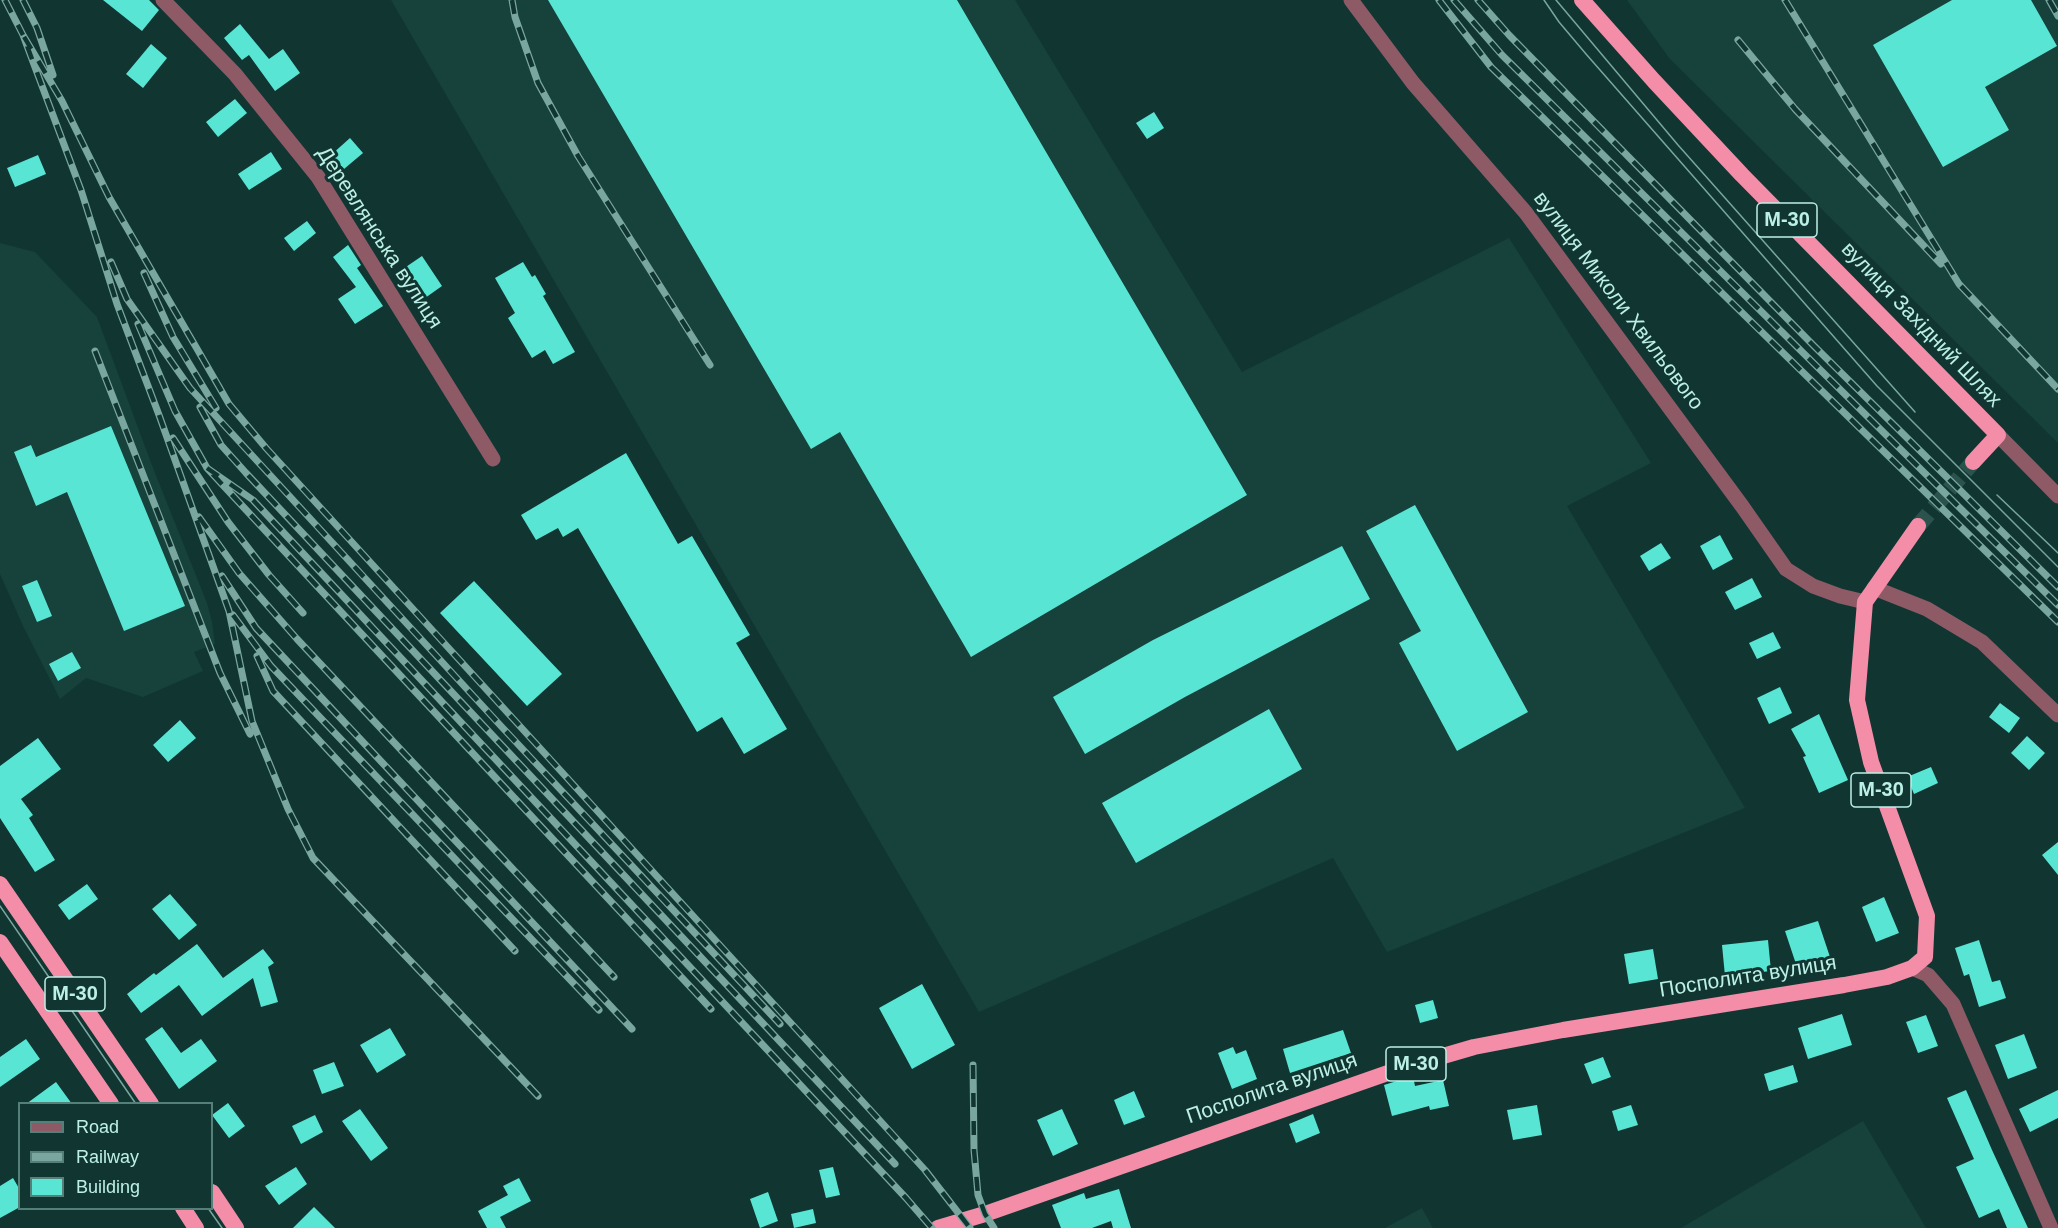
<!DOCTYPE html>
<meta charset="utf-8">
<style>
body{margin:0}
#map{position:relative;width:2058px;height:1228px;overflow:hidden;background:#113632;font-family:Arial,sans-serif}
canvas{display:block}
.legend{position:absolute;left:18px;top:1102px;width:195px;height:108px;box-sizing:border-box;background:#113632;border:2px solid #55807a;margin:0;padding:8px 10px;list-style:none;font-size:18px;color:#bcf0e7}
.legend li{display:flex;align-items:center;gap:12px;height:30px}
.legend b{width:30px;border:2px solid #55807a}
</style>
<div id="map">
<canvas width="2058" height="1228"></canvas>
<ul class="legend">
<li><b style="height:8px;background:#8d5a66"></b>Road</li>
<li><b style="height:8px;background:#79a7a0"></b>Railway</li>
<li><b style="height:16px;background:#58e5d4"></b>Building</li>
</ul>
</div>
<script>
const ctx = document.querySelector('canvas').getContext('2d');
ctx.lineJoin = 'round';
function fill(path, color) { ctx.fillStyle = color; ctx.fill(path, 'evenodd'); }
const shape = rows => new Path2D(rows.map(r => 'M' + r).join(''));
function strokePath(path, color, width, dash) { ctx.strokeStyle = color; ctx.lineWidth = width; ctx.lineCap = dash ? 'butt' : 'round'; ctx.setLineDash(dash || []); ctx.stroke(path); }
function write(font, color, halo, rows, align = 'center') {
  ctx.font = font + ' Arial,sans-serif'; ctx.lineWidth = 6; ctx.setLineDash([]); ctx.textBaseline = 'middle'; ctx.strokeStyle = halo; ctx.fillStyle = color; for (const [text, x, y, turn = 0] of rows) {
    ctx.save(); ctx.translate(x, y); ctx.rotate((+turn || 0) * Math.PI / 180); ctx.textAlign = isNaN(turn) ? turn : align; if (halo) ctx.strokeText(text, 0, 0); ctx.fillText(text, 0, 0); ctx.restore();
  }
}
const built = shape([
 [391,0,1015,0,1242,372,1509,238,1651,463,1567,506,1745,808,1387,952,1333,858,979,1012],
 [1627,0,2058,0,2058,443,1670,59],
 [0,243,35,252,97,317,153,468,207,603,212,622,215,644,194,652,203,671,143,697,86,678,60,699,23,626,0,574],
 [1863,1121,1926,1228,1681,1228],
 [1422,1208,1433,1228,1385,1228]
]);
const building = shape([
 [103,0,149,0,159,10,142,31],
 [548,0,957,0,1247,495,971,657,840,432,811,449],
 [1952,0,2031,0,2057,46,1985,87,2009,130,1943,167,1873,45],
 [240,24,269,59,283,49,300,73,275,91,249,55,242,60,224,38],
 [151,44,167,58,143,88,126,74],
 [235,99,247,113,218,137,206,122],
 [1154,112,1164,128,1147,139,1136,123],
 [350,138,363,153,344,169,331,155],
 [271,152,282,169,249,190,238,174],
 [38,155,46,174,15,187,7,168],
 [307,221,316,233,294,251,284,238],
 [348,245,361,265,357,268,383,306,355,324,338,299,356,287,333,257],
 [422,256,442,286,418,303,397,273],
 [523,262,532,277,535,275,546,294,543,296,575,352,553,364,545,350,532,358,508,318,515,313,495,278],
 [111,426,185,606,124,631,67,492,36,506,14,452,31,445,36,457],
 [626,453,678,544,692,536,750,635,736,643,787,729,744,754,722,717,697,732,578,528,563,537,558,528,536,540,521,515],
 [1415,505,1528,712,1457,751,1399,643,1421,631,1366,531],
 [1720,535,1733,559,1713,570,1700,546],
 [1661,543,1671,558,1649,571,1640,556],
 [1342,546,1370,599,1185,697,1085,754,1053,697,1153,640],
 [1752,578,1762,597,1735,610,1725,592],
 [37,580,52,616,37,622,22,586],
 [474,581,562,674,527,706,440,613],
 [1773,632,1781,648,1757,659,1749,643],
 [72,652,81,668,58,681,49,664],
 [1780,687,1792,713,1769,724,1757,698],
 [2000,703,2020,718,2009,733,1989,717],
 [1269,709,1302,769,1136,863,1102,803],
 [1819,714,1848,780,1819,793,1803,757,1806,756,1791,729],
 [180,720,196,738,168,762,153,745],
 [2027,736,2045,753,2029,770,2011,753],
 [38,738,61,769,21,799,33,815,29,818,55,860,35,872,0,818,0,766],
 [1931,767,1938,783,1914,794,1907,777],
 [2058,842,2058,875,2042,855],
 [87,884,98,899,69,920,58,905],
 [170,894,197,925,179,940,152,909],
 [1884,897,1899,933,1876,942,1862,907],
 [1818,921,1830,957,1797,967,1785,931],
 [1768,940,1771,971,1725,976,1722,945],
 [1979,940,1992,982,2000,980,2006,998,1979,1007,1969,974,1964,976,1955,948],
 [197,944,223,978,263,949,274,963,268,967,278,1002,261,1007,253,978,202,1016,179,985,141,1013,127,994,154,973,156,975],
 [1653,949,1658,979,1629,984,1624,954],
 [922,984,955,1045,912,1069,879,1008],
 [1433,1000,1438,1018,1420,1023,1415,1005],
 [1842,1014,1852,1045,1808,1059,1798,1028],
 [1926,1015,1938,1046,1918,1053,1906,1022],
 [162,1027,181,1053,201,1039,217,1061,179,1089,145,1039],
 [390,1028,406,1055,377,1073,360,1045],
 [1343,1030,1351,1053,1290,1073,1283,1049],
 [2024,1034,2037,1068,2008,1079,1995,1045],
 [26,1039,40,1059,0,1087,0,1057],
 [1233,1047,1236,1054,1246,1050,1257,1079,1232,1089,1218,1053],
 [1603,1057,1611,1077,1592,1084,1584,1064],
 [334,1062,344,1086,322,1094,313,1070],
 [1793,1065,1798,1082,1769,1091,1764,1074],
 [1413,1076,1415,1086,1443,1080,1449,1106,1430,1110,1429,1106,1392,1116,1384,1085],
 [56,1082,72,1104,26,1104],
 [1966,1090,1992,1150,2028,1228,2007,1228,1999,1209,1979,1218,1956,1167,1974,1159,1947,1098],
 [2058,1090,2058,1118,2030,1132,2019,1109],
 [1134,1091,1145,1117,1124,1125,1114,1100],
 [228,1103,245,1126,229,1138,212,1115],
 [1537,1105,1542,1135,1513,1140,1507,1110],
 [1631,1105,1638,1125,1618,1131,1612,1111],
 [360,1109,388,1148,371,1161,342,1121],
 [1062,1109,1078,1144,1053,1156,1037,1120],
 [1313,1114,1320,1133,1296,1143,1289,1124],
 [315,1115,323,1132,301,1144,292,1126],
 [296,1167,307,1184,279,1205,265,1186],
 [833,1167,840,1195,826,1198,819,1170],
 [13,1178,20,1190,20,1207,0,1218,0,1186],
 [519,1178,531,1201,500,1217,506,1228,487,1228,478,1211,508,1195,503,1186],
 [1119,1189,1131,1228,1113,1228,1111,1221,1092,1228,1061,1228,1052,1205,1084,1193,1086,1199],
 [768,1192,778,1221,760,1228,750,1199],
 [314,1207,335,1228,293,1228],
 [813,1209,816,1223,794,1228,791,1214]
]);
const trunkTunnel = shape([
 [1918,526,1973,462]
]);
const minor = shape([
 [163,0,235,74,318,177,493,459],
 [1874,588,1927,609,1982,642,2058,715],
 [1912,968,1928,975,1953,1004,2051,1228]
]);
const tertiary = shape([
 [1351,0,1413,83,1526,213,1742,506,1786,569,1813,586,1840,596,1865,602],
 [1998,435,2058,496]
]);
const trunk = shape([
 [1582,0,1654,81,1742,175,1998,435,1973,462],
 [0,884,151,1104],
 [0,942,111,1104],
 [212,1192,236,1228],
 [183,1208,196,1228],
 [938,1228,985,1214,1402,1068,1474,1047,1563,1030,1844,985,1887,977,1912,968,1925,957,1927,916,1871,762,1857,700,1865,602,1918,526]
]);
const tram = shape([
 [1544,0,1559,22,1586,54,1877,386,2058,567],
 [1556,0,1678,145,1915,412],
 [1997,495,2058,553],
 [0,906,136,1104],
 [208,1208,222,1228]
]);
const rail = shape([
 [5,0,23,35],
 [23,0,37,28,53,75],
 [512,0,515,17,538,83,578,156,710,365],
 [1439,0,1491,67,2058,622],
 [1454,0,1502,55,2058,605],
 [1478,0,1509,35,1814,346,2058,587],
 [1785,0,1959,284,2058,389],
 [2049,0,2058,16],
 [1738,40,1795,109,1941,264],
 [111,262,127,299,190,388,500,725,780,1024],
 [144,273,173,337,216,408],
 [138,324,175,411,207,468,711,1009],
 [95,351,220,673,250,734],
 [200,407,221,445,246,473,895,1164],
 [173,438,228,522,269,575,303,613],
 [207,468,253,500,906,1198,932,1228],
 [199,517,239,573,297,639,614,977],
 [222,576,256,628,632,1029],
 [233,615,271,666,599,1010],
 [257,656,273,691,515,951],
 [973,1065,974,1150,978,1195,985,1214,994,1228],
 [538,1096,313,858,288,809,252,721,229,611,159,415,117,304,81,190,23,35,62,101,109,197,229,404,266,448,925,1170,970,1228]
]);
const shields = [
 [1787,220,60],
 [1881,790,60],
 [75,994,60],
 [1416,1064,60]
];
const shieldNames = [
 ["М-30",1787,220],
 ["М-30",1881,790],
 ["М-30",75,994],
 ["М-30",1416,1064]
];
const streetNames = [
 ["Деревлянська вулиця",379,238,57],
 ["вулиця Миколи Хвильового",1618,301,53],
 ["вулиця Західний Шлях",1921,325,46],
 ["Посполита вулиця",1748,977,-9],
 ["Посполита вулиця",1272,1089,-19]
];
fill(built, '#17413b');
fill(building, '#58e5d4');
strokePath(trunkTunnel, '#2b524d', 16, [16, 8]);
strokePath(minor, '#8d5a66', 15);
strokePath(tertiary, '#8d5a66', 15);
strokePath(trunk, '#f48da8', 16);
strokePath(tram, '#79a7a0', 1.5);
strokePath(rail, '#79a7a0', 7);
strokePath(rail, '#113632', 4.5, [14]);
for (const [x, y, w] of shields) { const box = new Path2D(); box.roundRect(x - w / 2, y - 17, w, 34, 4.5); ctx.fillStyle = '#113632'; ctx.fill(box); strokePath(box, '#bcf0e7', 1.5); }
write('bold 20px', '#bcf0e7', null, shieldNames);
write('21px', '#bcf0e7', '#113632', streetNames);
</script>
